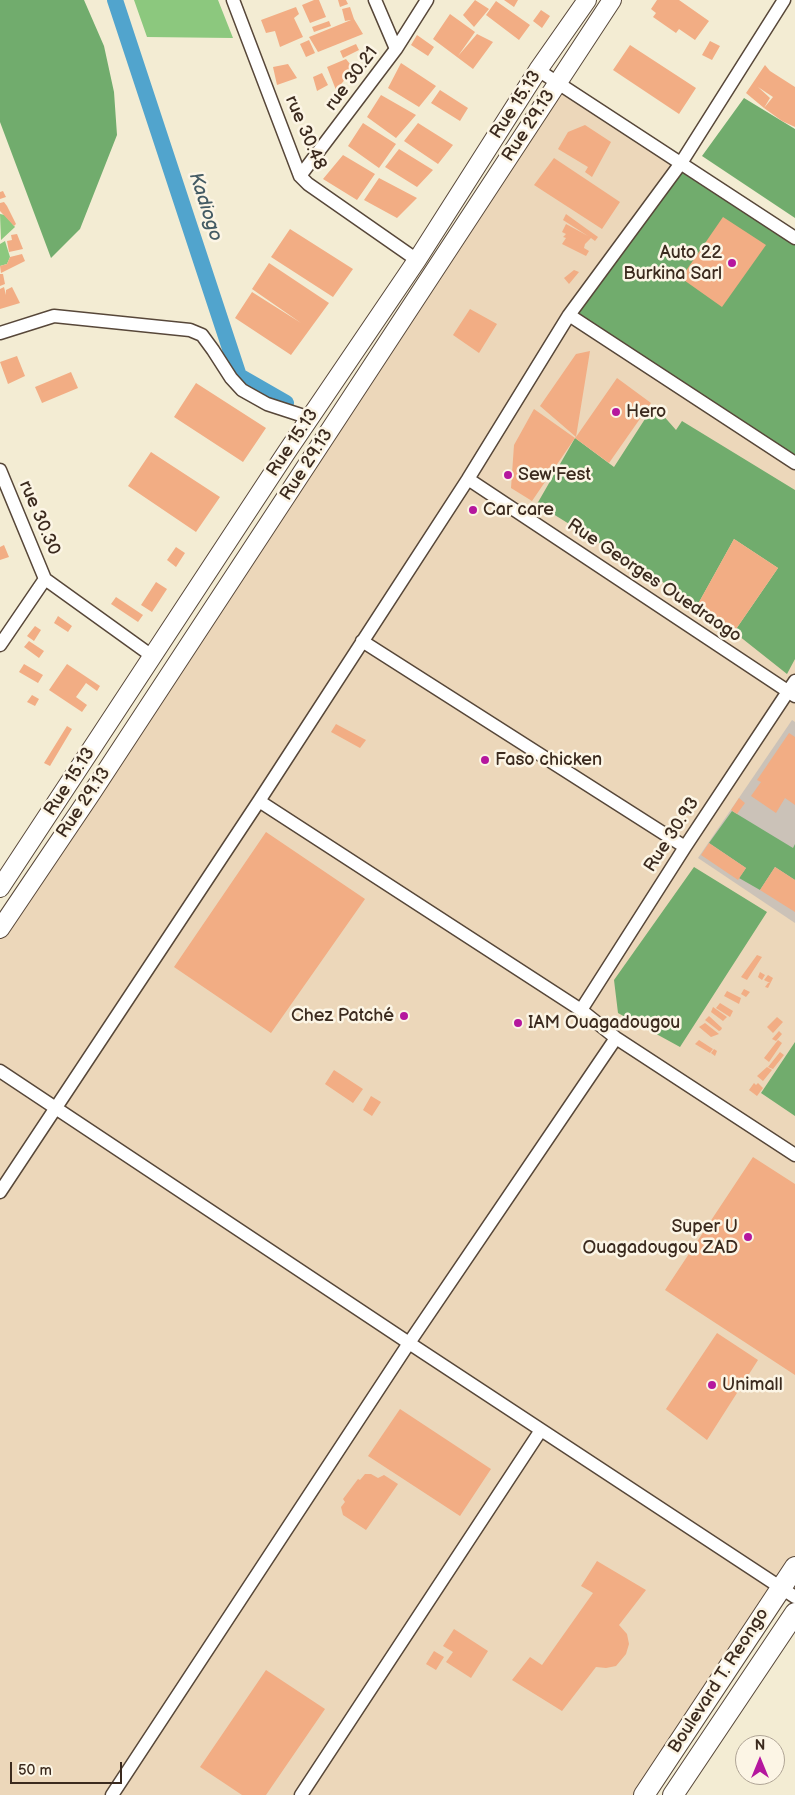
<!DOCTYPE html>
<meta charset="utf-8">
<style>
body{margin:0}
#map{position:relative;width:795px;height:1795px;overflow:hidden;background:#f3ecd3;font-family:"Balsamiq Sans",sans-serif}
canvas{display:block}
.north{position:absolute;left:735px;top:1735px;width:50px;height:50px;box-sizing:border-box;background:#fcf5e5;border:1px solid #afa495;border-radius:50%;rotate:0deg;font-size:14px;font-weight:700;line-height:20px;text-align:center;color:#3b2a1e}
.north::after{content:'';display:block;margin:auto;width:18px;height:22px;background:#b5179e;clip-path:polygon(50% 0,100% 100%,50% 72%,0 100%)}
.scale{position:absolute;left:10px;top:1762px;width:112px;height:22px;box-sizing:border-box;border:2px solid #3b2a1e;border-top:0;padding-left:6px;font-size:15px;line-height:18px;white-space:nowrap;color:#3b2a1e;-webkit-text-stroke:4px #fcf5e5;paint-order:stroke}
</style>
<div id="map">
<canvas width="795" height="1795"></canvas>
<div class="north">N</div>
<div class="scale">50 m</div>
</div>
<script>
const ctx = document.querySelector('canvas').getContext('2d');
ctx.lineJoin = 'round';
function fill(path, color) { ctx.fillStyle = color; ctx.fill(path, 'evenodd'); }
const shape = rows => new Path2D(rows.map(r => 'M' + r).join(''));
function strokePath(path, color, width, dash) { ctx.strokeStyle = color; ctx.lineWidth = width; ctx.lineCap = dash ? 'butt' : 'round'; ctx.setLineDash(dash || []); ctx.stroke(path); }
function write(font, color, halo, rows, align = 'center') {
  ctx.font = font + ' "Balsamiq Sans",sans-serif'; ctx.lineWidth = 5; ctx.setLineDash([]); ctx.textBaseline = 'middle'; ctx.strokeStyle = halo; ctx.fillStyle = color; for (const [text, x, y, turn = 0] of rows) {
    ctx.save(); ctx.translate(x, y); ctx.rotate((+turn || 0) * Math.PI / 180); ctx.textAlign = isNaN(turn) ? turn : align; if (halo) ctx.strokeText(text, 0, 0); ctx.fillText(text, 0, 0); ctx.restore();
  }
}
const built = shape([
 [558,84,795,240,795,1572,647,1795,0,1795,0,927]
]);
const industrial = shape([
 [792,720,795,722,795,923,698,858]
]);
const green = shape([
 [134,0,218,0,233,38,147,37],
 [0,214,5,215,15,227,1,240],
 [5,241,10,257,7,264,0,266,0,244]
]);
const forest = shape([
 [0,0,84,0,104,46,114,92,117,135,80,229,51,258,0,122],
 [744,98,795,129,795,218,702,156],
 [682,170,795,244,795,462,572,317],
 [654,405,676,430,682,421,795,490,795,659,787,674,734,632,778,568,734,539,698,604,537,504,575,438,614,467],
 [732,811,793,848,795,844,795,880,775,867,760,890,739,878,746,868,709,843],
 [694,867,767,912,680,1047,618,1013,614,980],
 [795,1042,795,1116,761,1093]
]);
const canal = shape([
 [115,0,239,376,286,403]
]);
const building = shape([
 [314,0,319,0,326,17,310,23,302,5],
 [338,0,346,0,348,4,340,7],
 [475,0,489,9,474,27,463,15],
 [504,0,518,0,514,7],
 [657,0,679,0,709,21,695,40,679,29,676,33,653,17,656,13,651,9],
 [496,1,530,25,519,40,486,15],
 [296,7,299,14,294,18,303,37,280,47,275,31,266,33,261,20],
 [350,7,354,19,363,34,318,52,309,37,351,20,345,21,342,9],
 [541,10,550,16,542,28,533,21],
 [450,14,475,32,458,56,477,34,493,42,473,69,433,39],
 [329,21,331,26,314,32,312,27],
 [417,35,434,47,428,56,411,45],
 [309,40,315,53,306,57,300,44],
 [710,41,720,46,712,60,702,55],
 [356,44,359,50,343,58,340,51],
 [630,45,696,88,679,114,613,70],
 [346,59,354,69,336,90,327,67],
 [401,63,436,86,419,107,388,88],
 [288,64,297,78,277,85,273,67],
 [765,65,770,71,795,87,795,127,782,121,764,108,773,97,758,87,770,98,764,108,746,93],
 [322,73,328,85,317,91,313,77],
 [440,90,468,108,460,121,431,103],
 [381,95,416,115,396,138,367,117],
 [363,123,396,144,379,168,348,146],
 [418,123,453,145,438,164,404,141],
 [585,125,611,142,592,177,585,172,588,167,558,149,568,132],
 [399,149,433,170,417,187,385,167],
 [343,155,375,174,357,200,323,179],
 [554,158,620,202,602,229,534,185],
 [379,178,417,198,397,218,364,200],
 [3,191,6,197,0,199,0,192],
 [4,202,7,206,16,224,14,226,0,211,0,203],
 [566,214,598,237,595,241,591,238,585,244,584,248,589,251,586,256,562,244,566,238,563,237,566,234,562,232,566,224,588,236,563,220],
 [723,217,766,245,722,307,681,278],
 [290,229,353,269,333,297,271,257],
 [17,234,23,249,9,252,7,241,12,240,11,235],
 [22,254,25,261,1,273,0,266,7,264,10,257],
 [269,263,329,303,291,355,235,318,252,292,301,323,252,289],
 [574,270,579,272,569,284,564,278],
 [0,274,3,274,5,284,0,286],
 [4,287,6,295,6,290,12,287,20,303,0,309,0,289],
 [470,309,497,324,479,353,453,335],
 [590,351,576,437,617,378,651,403,609,463,575,438,576,437,540,406,576,354],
 [17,356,25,376,8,384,0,362],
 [71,372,78,388,42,403,35,387],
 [196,383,266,428,243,462,174,417],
 [534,409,575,438,532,501,511,488,514,445],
 [151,452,220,497,196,532,128,486],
 [734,539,778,568,734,632,698,604],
 [4,545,9,557,0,560,0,547],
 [176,547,185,553,176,567,167,560],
 [156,582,167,589,152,612,141,605],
 [116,597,143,615,138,622,111,604],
 [58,616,72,626,68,632,54,623],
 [35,626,41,630,34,641,27,636],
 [29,641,44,651,39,658,24,647],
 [24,664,43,675,38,683,19,672],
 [67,664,100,686,97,691,86,683,76,697,87,705,82,712,49,690],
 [32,695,39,699,35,706,27,702],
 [336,724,366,740,360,748,331,732],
 [67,726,72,729,50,766,44,763],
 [789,733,795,737,795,805,785,798,776,813,751,796,761,782,757,780],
 [739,798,745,803,737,814,731,810],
 [266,832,365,899,271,1033,174,967],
 [709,843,746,868,738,880,701,855],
 [775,867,795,880,795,912,760,890],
 [757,955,762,957,747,980,741,977],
 [760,972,765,975,762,980,758,977],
 [768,975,773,978,768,988,765,987,768,983,770,983,764,980],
 [744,989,750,992,746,997,741,994],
 [727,991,741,998,739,1004,724,996],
 [720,1003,733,1011,730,1017,716,1008],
 [713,1007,727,1017,723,1021,711,1012],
 [709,1016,722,1028,721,1030,719,1031,705,1020],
 [777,1017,783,1022,773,1033,767,1027],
 [705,1023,719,1034,711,1037,699,1027],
 [779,1031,782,1034,776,1041,772,1039],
 [699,1040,713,1049,710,1053,695,1044],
 [778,1040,782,1043,769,1062,764,1058],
 [714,1049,717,1051,715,1056,711,1053],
 [780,1052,784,1055,773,1069,768,1067],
 [767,1067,772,1070,763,1081,757,1076],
 [334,1070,363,1089,353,1103,325,1084],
 [754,1083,756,1085,758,1083,763,1088,757,1096,749,1090],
 [371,1096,381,1102,372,1116,363,1110],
 [753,1157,795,1184,795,1375,665,1290],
 [717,1333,758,1360,707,1440,666,1409],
 [400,1409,491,1469,460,1516,368,1456],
 [365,1474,371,1474,378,1478,384,1475,398,1484,366,1530,343,1515,341,1507,345,1502,343,1499,358,1479,360,1480],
 [597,1561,646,1590,619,1625,627,1634,629,1644,626,1654,616,1666,606,1668,596,1667,562,1711,512,1680,530,1657,542,1665,593,1593,581,1586],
 [454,1629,488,1651,471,1678,446,1662,453,1652,443,1646],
 [434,1651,444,1657,436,1670,426,1664],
 [266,1670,325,1709,266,1795,242,1795,200,1767]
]);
const street = shape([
 [233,0,300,176,308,184,417,260],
 [375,0,396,49],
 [538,70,795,238],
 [300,176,396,49,427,0],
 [569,315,795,463],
 [0,333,54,316,190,330,202,335,213,350,231,378,242,390,267,404,310,418],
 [0,470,45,579],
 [468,479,795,696],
 [45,579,152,656],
 [362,641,685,847],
 [0,645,45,579],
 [259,801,581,1010,616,1038,795,1155],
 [581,1010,685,847,795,681],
 [0,1071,409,1343,795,1597],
 [0,1192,259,801,468,479,569,315,681,163,784,0],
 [112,1795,409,1343,616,1038],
 [301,1795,541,1430]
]);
const secondary = shape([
 [0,888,286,453,417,260,538,70,587,0],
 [0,929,91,794,612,0]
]);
const primary = shape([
 [644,1795,795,1567],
 [673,1795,795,1613]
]);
const markers = [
 [732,263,5,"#b5179e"],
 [616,412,5,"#b5179e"],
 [508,475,5,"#b5179e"],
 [473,510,5,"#b5179e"],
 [485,760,5,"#b5179e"],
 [404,1016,5,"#b5179e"],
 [518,1023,5,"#b5179e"],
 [748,1237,5,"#b5179e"],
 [712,1385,5,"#b5179e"]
];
const streetNames = [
 ["rue 30.21",352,79,-53],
 ["Rue 15.13",516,105,-57],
 ["Rue 29.13",529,126,-57],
 ["rue 30.48",305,133,67],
 ["Rue 15.13",293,443,-56],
 ["Rue 29.13",307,465,-57],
 ["rue 30.30",39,518,67],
 ["Rue Georges Ouedraogo",654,581,34],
 ["Rue 15.13",70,782,-57],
 ["Rue 29.13",84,803,-56],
 ["Rue 30.93",672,835,-57],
 ["Boulevard T. Reongo",719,1681,-57]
];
const poiNames = [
 ["Auto 22",722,253,"right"],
 ["Burkina Sarl",722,274,"right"],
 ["Hero",626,412],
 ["Sew'Fest",518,475],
 ["Car care",483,510],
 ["Faso chicken",495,760],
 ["Chez Patché",394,1016,"right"],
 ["IAM Ouagadougou",528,1023],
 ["Super U",738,1227,"right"],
 ["Ouagadougou ZAD",738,1248,"right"],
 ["Unimall",722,1385]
];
const waterNames = [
 ["Kadiogo",205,207,72]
];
fill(built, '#ecd7ba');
fill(industrial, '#cbc2b8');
fill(green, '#8cc87e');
fill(forest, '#71ac6d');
strokePath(canal, '#51a4cd', 16);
fill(building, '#f2ad84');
strokePath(street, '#574739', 15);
strokePath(secondary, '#574739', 20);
strokePath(primary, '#574739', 22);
strokePath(street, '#fff', 12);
strokePath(secondary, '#fff', 18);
strokePath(primary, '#fff', 20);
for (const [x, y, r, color] of markers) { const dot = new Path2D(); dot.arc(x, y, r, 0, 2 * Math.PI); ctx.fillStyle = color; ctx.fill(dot); strokePath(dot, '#fcf5e5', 2); }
write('18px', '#3b2a1e', '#fcf5e5', streetNames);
write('18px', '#3b2a1e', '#fcf5e5', poiNames, 'left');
write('italic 19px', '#445b64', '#fcf5e5', waterNames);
</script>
